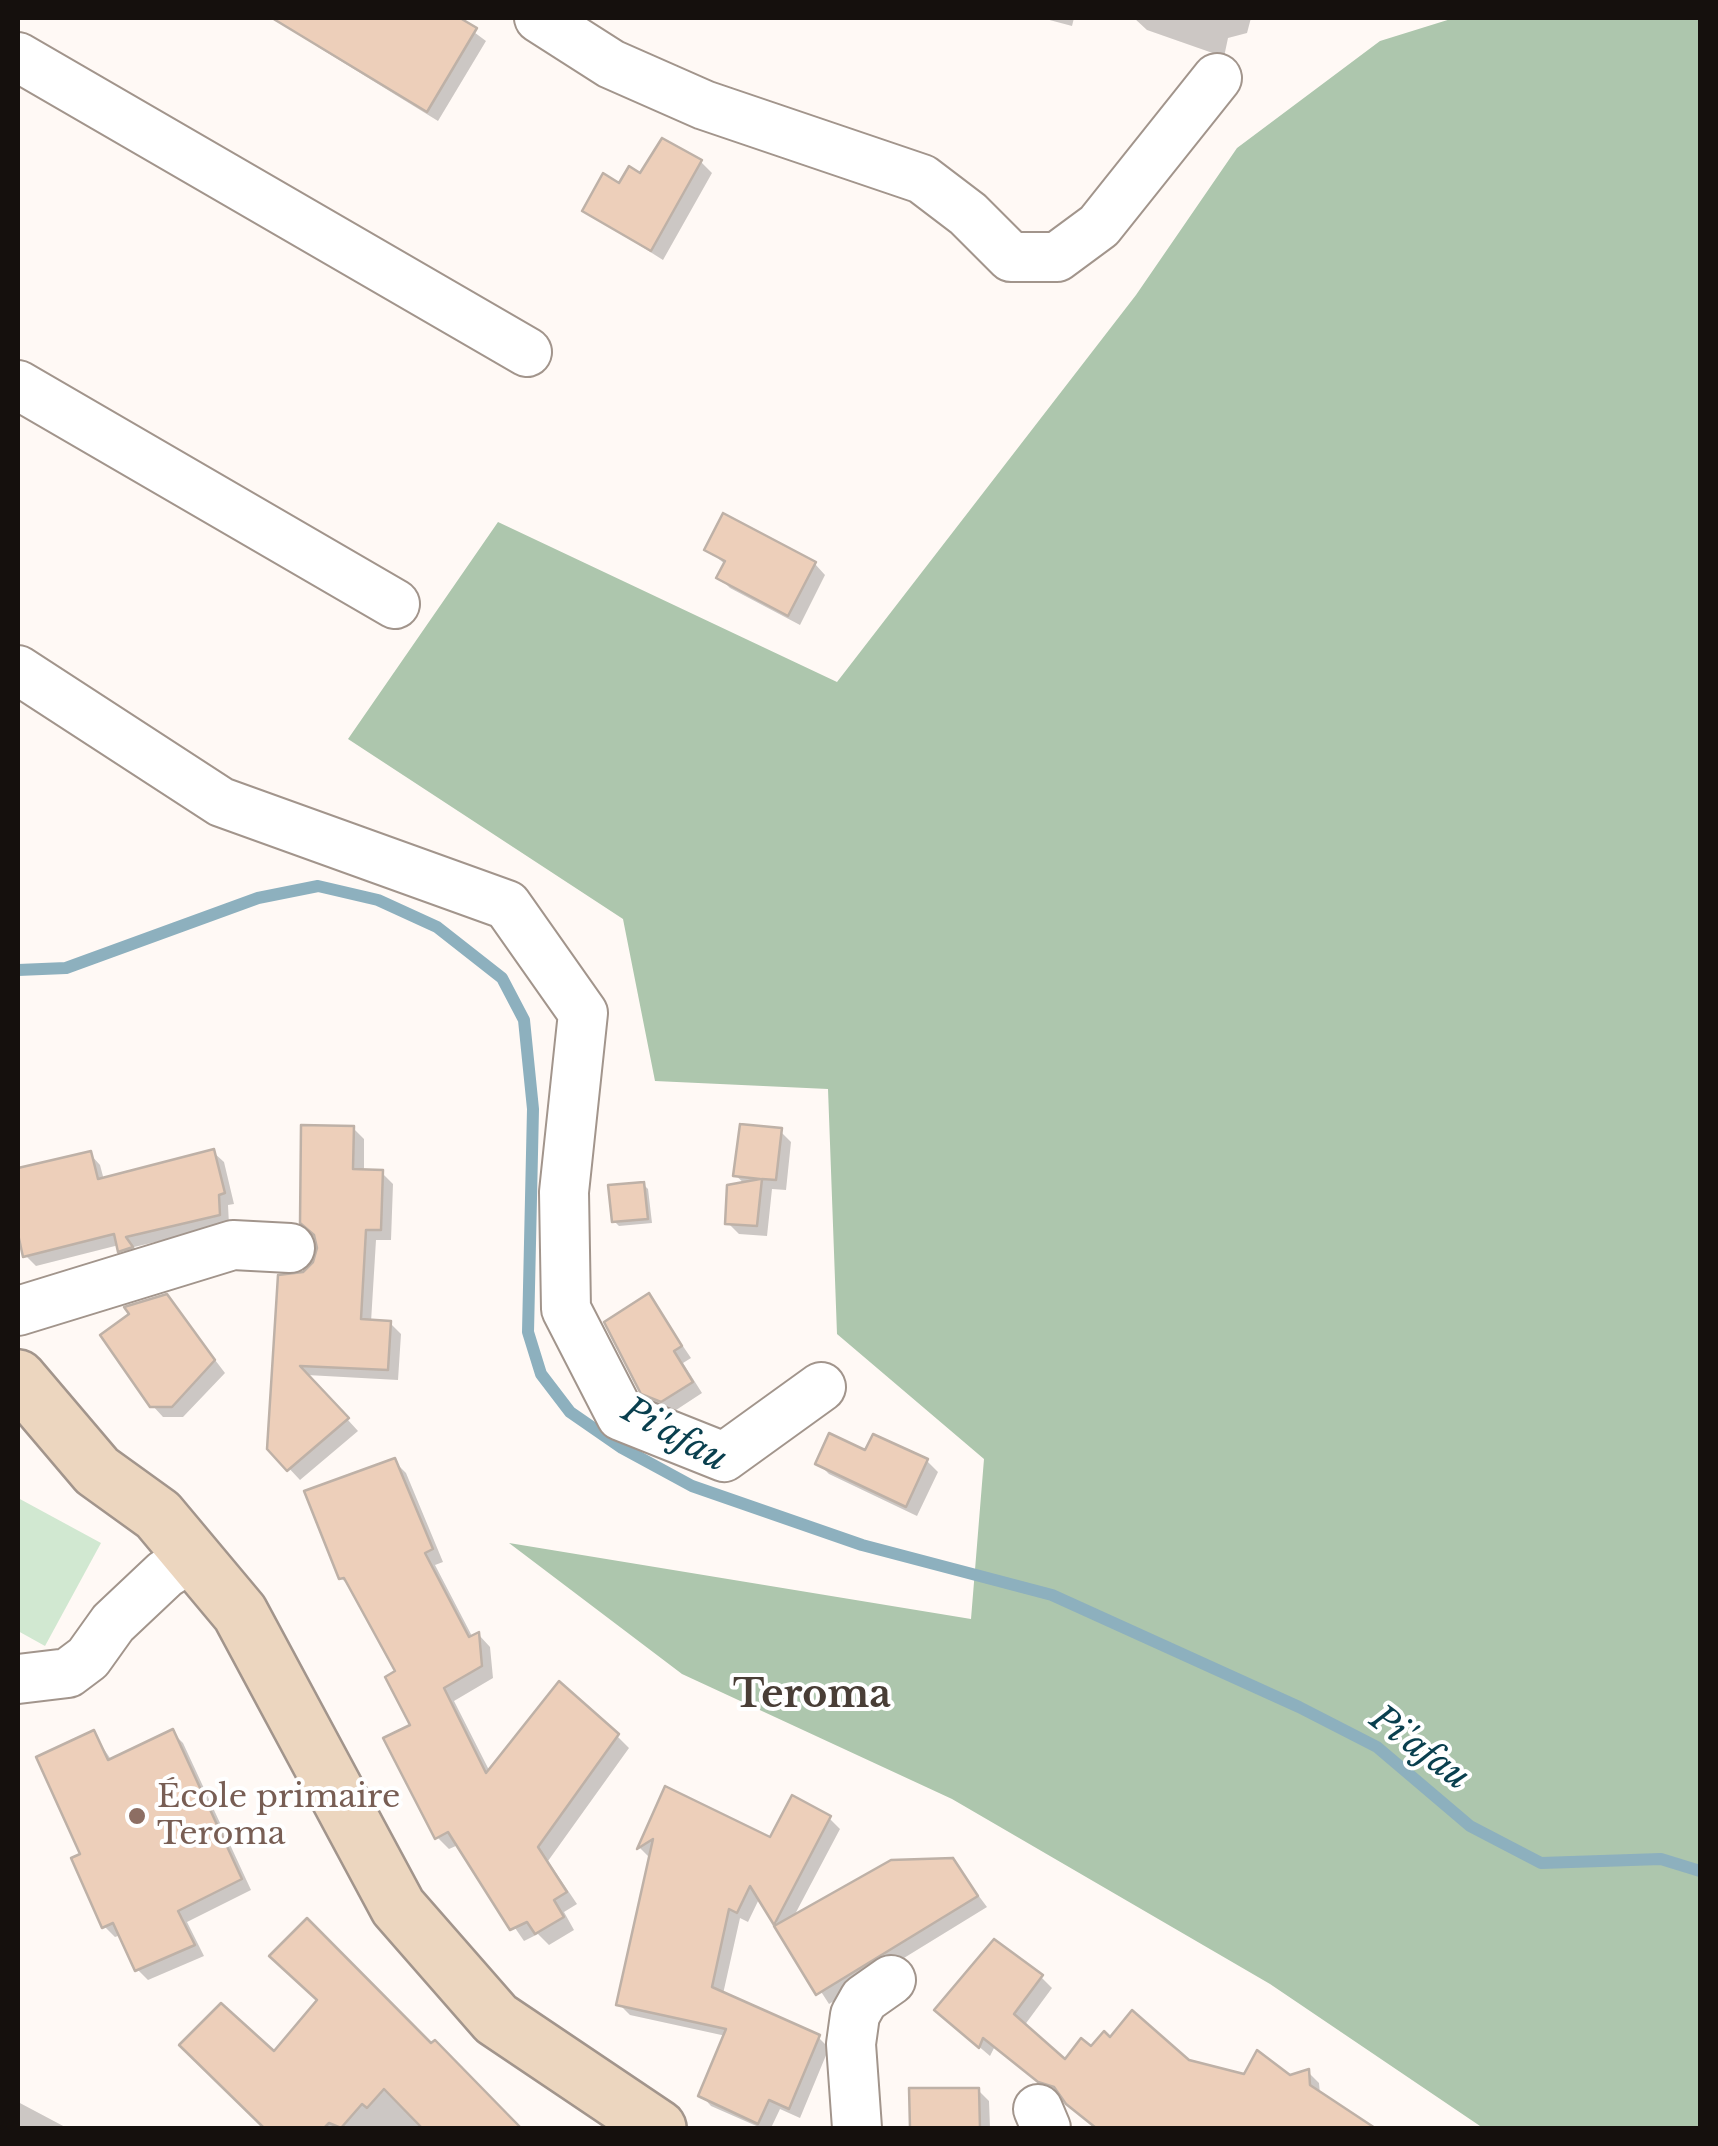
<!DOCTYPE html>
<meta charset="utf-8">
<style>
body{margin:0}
#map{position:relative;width:1718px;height:2146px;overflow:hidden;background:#fff9f5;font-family:"Libre Baskerville",serif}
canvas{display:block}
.frame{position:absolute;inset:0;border:20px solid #15100d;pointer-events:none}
</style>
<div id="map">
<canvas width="1718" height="2146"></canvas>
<div class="frame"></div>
</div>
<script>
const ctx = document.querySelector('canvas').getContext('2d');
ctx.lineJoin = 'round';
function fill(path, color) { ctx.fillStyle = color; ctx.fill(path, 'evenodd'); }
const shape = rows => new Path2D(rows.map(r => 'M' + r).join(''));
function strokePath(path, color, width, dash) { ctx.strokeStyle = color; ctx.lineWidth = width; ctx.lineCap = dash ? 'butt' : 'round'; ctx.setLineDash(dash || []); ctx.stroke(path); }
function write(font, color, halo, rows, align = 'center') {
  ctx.font = font + ' "Libre Baskerville",serif'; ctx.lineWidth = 8; ctx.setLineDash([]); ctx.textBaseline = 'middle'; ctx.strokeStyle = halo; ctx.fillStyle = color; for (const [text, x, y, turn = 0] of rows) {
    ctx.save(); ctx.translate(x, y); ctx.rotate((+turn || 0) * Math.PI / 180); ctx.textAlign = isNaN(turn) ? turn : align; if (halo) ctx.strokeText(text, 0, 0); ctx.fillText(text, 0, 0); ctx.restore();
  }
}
const green = shape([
 [18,1498,101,1543,45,1646,18,1631]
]);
const forest = shape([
 [1454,18,1700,18,1700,2128,1483,2128,1270,1984,952,1799,682,1674,509,1543,971,1619,984,1459,837,1334,828,1089,655,1081,623,919,348,739,498,522,837,682,1136,295,1237,148,1380,41]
]);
const shadow = shape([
 [319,18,455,18,486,41,438,121,318,47,307,36],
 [1042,18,1074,18,1072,26],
 [1134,18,1251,18,1247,33,1228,38,1224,57,1147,30],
 [701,162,712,173,663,260,585,211,641,176],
 [707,549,815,564,825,575,800,625,730,588,719,577,726,565],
 [353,1128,364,1139,364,1172,382,1173,393,1184,391,1240,376,1240,371,1322,390,1323,401,1334,398,1380,307,1375,358,1431,300,1480,270,1448,304,1274,316,1263],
 [780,1131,791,1142,786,1190,772,1189,767,1236,739,1234,728,1223,745,1184,735,1175],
 [213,1152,224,1162,234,1204,228,1205,229,1225,134,1247,141,1257,131,1261,119,1245,36,1266,26,1256,18,1221,18,1170,90,1154,100,1165,104,1180],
 [643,1184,648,1189,652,1223,619,1226,614,1221],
 [649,1296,691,1358,683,1363,702,1393,673,1412,655,1405,643,1393],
 [167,1297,225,1373,183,1417,163,1417,152,1405],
 [394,1461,406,1473,443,1562,435,1565,473,1638,479,1635,490,1647,493,1678,454,1701,490,1772,617,1736,629,1748,548,1861,577,1904,564,1912,574,1930,549,1945,538,1934,524,1941,458,1845,449,1849,437,1837,399,1672,354,1590,341,1578],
 [927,1461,938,1472,917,1516,829,1474,818,1463],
 [172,1732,183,1743,251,1890,187,1922,204,1956,148,1980,137,1969,121,1935,115,1937,105,1927,83,1856,93,1733,112,1761],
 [666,1790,771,1840,829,1818,840,1829,793,1918,952,1860,987,1907,829,2004,760,1897,748,1922,740,1918,723,1994,819,2038,829,2048,800,2118,780,2109,771,2128,761,2128,711,2106,701,2095,726,2036,630,2015,619,2004,651,1859,640,1848],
 [307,1921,517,2128,267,2128,182,2045,274,2054,320,2000],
 [1041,1977,1052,1988,1024,2026,1065,2062,1110,2041,1245,2077,1289,2078,1308,2072,1319,2083,1320,2094,1362,2128,1097,2128,1064,2096,1052,2092,995,2046,990,2056,948,2020],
 [978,2090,989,2101,990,2128,912,2128,912,2091],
 [18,2102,67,2128,18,2128]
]);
const stream = shape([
 [18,970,66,968,258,898,318,886,378,900,437,927,502,978,524,1020,533,1109,528,1332,541,1374,570,1412,622,1448,692,1486,862,1545,1052,1595,1299,1707,1377,1747,1470,1826,1541,1863,1661,1859,1700,1871]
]);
const building = shape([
 [272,18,460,18,477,28,427,112,272,18],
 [662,138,702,160,651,251,582,211,603,173,619,183,629,166,640,173,662,138],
 [723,513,816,562,788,616,716,578,725,561,704,550,723,513],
 [740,1124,782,1128,776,1180,762,1179,757,1226,725,1224,727,1185,760,1179,733,1176,740,1124],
 [301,1125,354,1126,353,1169,383,1170,381,1230,366,1230,361,1319,391,1321,388,1370,300,1366,349,1418,287,1471,267,1449,278,1275,303,1272,313,1262,317,1248,314,1235,300,1223,301,1125],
 [214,1149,225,1193,219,1195,220,1215,126,1237,133,1247,118,1252,114,1234,23,1257,18,1234,18,1168,91,1151,98,1179,214,1149],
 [644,1182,648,1219,612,1222,608,1185,644,1182],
 [649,1293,682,1346,674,1351,693,1382,661,1402,641,1394,604,1322,649,1293],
 [167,1294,215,1360,172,1407,150,1407,100,1335,129,1314,124,1307,167,1294],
 [829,1433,865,1450,873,1434,928,1459,906,1507,815,1464,829,1433],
 [395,1458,433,1549,425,1553,469,1637,479,1632,482,1666,444,1688,486,1773,559,1681,619,1734,538,1847,567,1892,554,1900,564,1917,535,1934,527,1922,510,1930,448,1832,435,1839,383,1738,410,1725,385,1677,395,1671,344,1578,339,1579,304,1491,395,1458],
 [173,1729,242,1879,178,1911,195,1945,135,1971,113,1923,102,1928,71,1858,80,1854,36,1757,94,1730,108,1760,173,1729],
 [665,1786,770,1837,792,1795,831,1816,774,1925,750,1886,737,1913,729,1909,712,1987,820,2035,789,2109,769,2100,758,2124,698,2096,726,2029,616,2005,653,1839,637,1849,665,1786],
 [953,1858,978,1896,816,1995,774,1926,891,1860,953,1858],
 [307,1918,431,2043,435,2040,521,2128,422,2128,384,2089,367,2108,362,2104,341,2128,329,2123,324,2128,264,2128,179,2045,221,2003,274,2051,317,2000,269,1956,307,1918],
 [994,1939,1043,1975,1014,2014,1065,2059,1081,2038,1091,2046,1104,2031,1110,2037,1132,2010,1189,2060,1244,2074,1257,2050,1290,2075,1309,2069,1310,2085,1375,2128,1096,2128,1066,2104,1054,2087,1038,2082,983,2038,979,2048,934,2010,994,1939],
 [909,2088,979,2088,980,2128,910,2128,909,2088]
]);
const street = shape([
 [539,18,611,64,704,105,922,179,968,214,1011,257,1057,257,1099,226,1217,78],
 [18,57,527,352],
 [18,385,395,604],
 [18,670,221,802,507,905,583,1013,564,1192,566,1309,621,1416,724,1457,821,1387],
 [18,1311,233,1245,290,1248],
 [18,1679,68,1673,88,1658,113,1623,165,1574,195,1555],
 [1038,2109,1046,2128],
 [857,2128,851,2044,855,2015,864,1999,891,1980]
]);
const secondary = shape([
 [18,1378,97,1471,158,1515,240,1613,398,1907,496,2019,658,2128]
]);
const markers = [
 [137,1816,10,"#8d6e63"]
];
const educationNames = [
 ["École primaire",157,1798],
 ["Teroma",157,1835]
];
const waterNames = [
 ["Pi'afau",674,1436,29],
 ["Pi'afau",1419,1749,37]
];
const quarterNames = [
 ["Teroma",812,1696]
];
fill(green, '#d1e8d1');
fill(forest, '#adc6ad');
fill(shadow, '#0003');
strokePath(stream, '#8db0be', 12);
fill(building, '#edcfba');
strokePath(building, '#beb1a7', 2.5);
strokePath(street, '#a2958c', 52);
strokePath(secondary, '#a2958c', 60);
strokePath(street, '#fff', 48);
strokePath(secondary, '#ecd6bf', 55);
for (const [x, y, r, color] of markers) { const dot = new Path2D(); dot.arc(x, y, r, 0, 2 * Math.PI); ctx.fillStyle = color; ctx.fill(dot); strokePath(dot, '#fff', 4); }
write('32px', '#785e54', '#fff', educationNames, 'left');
write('italic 35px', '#093f4e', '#fff', waterNames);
write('bold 38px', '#493e36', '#fff', quarterNames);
</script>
